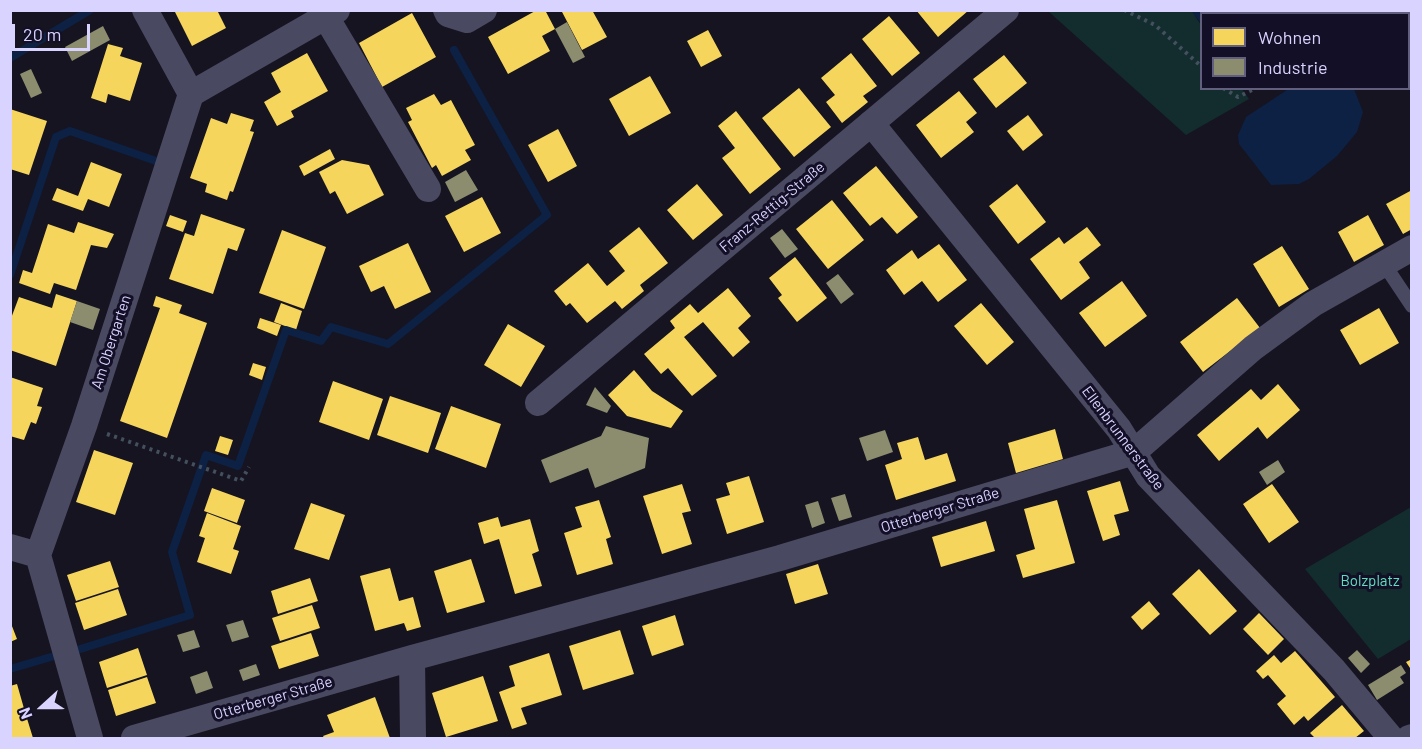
<!DOCTYPE html>
<meta charset="utf-8">
<style>
body{margin:0}
#map{position:relative;width:1422px;height:749px;overflow:hidden;background:#161421;font-family:Barlow,sans-serif}
canvas{display:block}
.frame{position:absolute;inset:0;border:12px solid #d9d4ff;pointer-events:none}
.legend{position:absolute;left:1200px;top:12px;width:210px;height:78px;box-sizing:border-box;background:#130f26;border:2px solid #625e7d;margin:0;padding:8px 10px;list-style:none;font-size:18px;color:#d9d4ff}
.legend li{display:flex;align-items:center;gap:12px;height:30px}
.legend b{width:30px;border:2px solid #625e7d}
.north{position:absolute;left:12px;top:677px;width:60px;height:60px;-webkit-text-stroke:4px #130f26;paint-order:stroke;rotate:249deg;font-size:16px;font-weight:700;line-height:24px;text-align:center;color:#d9d4ff}
.north::after{content:'';display:block;margin:auto;width:21px;height:27px;background:#d9d4ff;clip-path:polygon(50% 0,100% 100%,50% 72%,0 100%)}
.scale{position:absolute;left:12px;top:24px;width:78px;height:27px;box-sizing:border-box;border:3px solid #d9d4ff;border-top:0;padding-left:8px;font-size:18px;line-height:21px;white-space:nowrap;color:#d9d4ff;-webkit-text-stroke:4px #130f26;paint-order:stroke}
</style>
<div id="map">
<canvas width="1422" height="749"></canvas>
<div class="frame"></div>
<ul class="legend">
<li><b style="height:16px;background:#f6d55c"></b>Wohnen</li>
<li><b style="height:16px;background:#8c8c6e"></b>Industrie</li>
</ul>
<div class="north">N</div>
<div class="scale">20 m</div>
</div>
<script>
const ctx = document.querySelector('canvas').getContext('2d');
ctx.lineJoin = 'round';
function fill(path, color) { ctx.fillStyle = color; ctx.fill(path, 'evenodd'); }
const shape = rows => new Path2D(rows.map(r => 'M' + r).join(''));
function strokePath(path, color, width, dash) { ctx.strokeStyle = color; ctx.lineWidth = width; ctx.lineCap = dash ? 'butt' : 'round'; ctx.setLineDash(dash || []); ctx.stroke(path); }
function write(font, color, halo, rows, align = 'center') {
  ctx.font = font + ' Barlow,sans-serif'; ctx.lineWidth = 6; ctx.setLineDash([]); ctx.textBaseline = 'middle'; ctx.strokeStyle = halo; ctx.fillStyle = color; for (const [text, x, y, turn = 0] of rows) {
    ctx.save(); ctx.translate(x, y); ctx.rotate((+turn || 0) * Math.PI / 180); ctx.textAlign = isNaN(turn) ? turn : align; if (halo) ctx.strokeText(text, 0, 0); ctx.fillText(text, 0, 0); ctx.restore();
  }
}
const green = shape([
 [1048,11,1192,11,1201,25,1202,88,1242,89,1249,99,1186,135],
 [1411,507,1411,639,1378,659,1305,569]
]);
const water = shape([
 [1290,88,1354,89,1363,112,1357,132,1337,156,1309,179,1299,184,1271,185,1239,144,1238,135,1246,117]
]);
const homes = shape([
 [174,10,217,10,226,28,192,46],
 [537,10,545,10,555,29,542,36,550,51,508,74,488,37],
 [561,10,592,10,607,37,582,50],
 [916,10,969,10,938,37],
 [1230,10,1288,10,1290,14,1232,14],
 [412,13,436,57,382,87,359,43],
 [889,16,920,53,892,76,862,39],
 [708,30,722,56,701,67,687,41],
 [1412,33,1412,83,1408,85,1408,35],
 [108,44,123,48,120,56,142,63,130,101,108,94,106,103,91,98],
 [307,53,328,91,291,111,294,117,277,126,264,102,281,92,271,73],
 [851,53,877,86,863,96,868,102,842,123,826,102,835,95,821,78],
 [1004,55,1027,83,996,108,973,79],
 [650,76,671,113,629,136,609,99],
 [799,88,831,127,794,157,762,118],
 [959,91,977,113,966,122,974,132,941,158,916,125],
 [434,94,441,105,451,100,475,145,465,150,471,160,442,176,436,165,432,168,408,122,412,120,406,108],
 [10,109,47,121,29,175,10,169],
 [736,111,781,169,750,194,722,158,735,148,718,126],
 [231,113,254,120,250,131,254,132,233,192,230,191,227,200,205,192,207,184,190,178,211,118,227,124],
 [1028,115,1043,135,1023,151,1007,131],
 [558,129,577,166,548,182,528,145],
 [330,149,335,159,304,176,299,166],
 [342,160,369,165,384,195,347,214,335,191,330,194,319,172],
 [91,162,122,174,109,207,88,199,83,211,52,200,57,188,78,196],
 [876,166,918,217,897,234,882,217,870,226,843,193],
 [697,184,723,215,693,240,667,210],
 [1017,184,1046,222,1018,244,989,206],
 [1412,190,1412,229,1403,234,1386,204],
 [482,197,501,233,464,252,445,216],
 [832,200,864,240,828,269,796,229],
 [201,214,245,229,237,251,228,248,213,294,169,279,185,233,194,236],
 [170,215,187,221,183,232,166,226],
 [1368,215,1384,245,1354,262,1338,232],
 [78,222,114,234,107,248,91,245,76,290,54,283,50,294,19,283,23,270,32,273,48,224,74,233],
 [639,227,668,263,640,285,644,291,622,309,615,301,587,323,570,303,566,306,554,291,588,263,607,286,625,271,609,251],
 [1087,227,1101,245,1079,262,1090,278,1061,300,1030,259,1059,237,1064,244],
 [282,230,326,247,304,309,259,293],
 [408,243,431,292,395,309,384,286,371,292,359,266],
 [939,244,967,280,938,302,922,281,904,295,886,270,912,250,918,259],
 [1282,246,1309,289,1279,307,1253,264],
 [795,257,827,298,797,322,778,298,782,295,769,278],
 [1122,281,1147,316,1105,347,1079,313],
 [728,288,751,316,738,328,750,342,733,357,703,322,684,337,717,376,692,396,668,368,661,374,644,354,675,328,670,321,690,304,698,313],
 [56,294,77,301,56,366,10,350,10,321,19,297,52,308],
 [156,296,182,305,179,313,207,323,167,438,120,421,160,308,153,306],
 [1237,298,1260,328,1203,372,1180,342],
 [281,303,302,311,296,330,274,322],
 [981,303,1014,342,987,365,954,326],
 [1379,308,1399,343,1360,365,1340,330],
 [260,318,281,325,277,336,257,328],
 [508,324,545,346,521,387,484,365],
 [253,363,266,367,262,380,249,375],
 [634,370,652,391,683,411,671,428,627,416,608,395],
 [10,377,43,388,37,406,42,407,36,424,31,422,24,440,10,436],
 [333,381,383,399,369,440,319,422],
 [1278,384,1300,410,1267,439,1258,427,1219,461,1197,435,1251,389,1261,400],
 [390,396,441,413,428,453,377,435],
 [451,406,501,424,486,468,435,449],
 [1055,429,1063,459,1016,473,1008,443],
 [220,436,233,440,228,455,215,451],
 [918,437,925,460,947,453,956,481,896,500,885,465,902,459,897,443],
 [94,450,133,463,115,515,76,502],
 [749,476,764,522,727,534,716,499,730,495,726,483],
 [1120,481,1129,511,1114,515,1120,535,1103,541,1087,491],
 [682,484,691,511,682,513,692,544,662,554,643,496],
 [1272,484,1299,522,1269,543,1243,504],
 [212,488,245,500,237,523,204,511],
 [599,500,611,537,606,539,613,564,577,575,564,533,582,527,575,507],
 [1057,500,1075,563,1023,578,1016,555,1035,549,1024,509],
 [311,503,345,515,329,560,294,549],
 [207,513,241,526,233,549,239,551,231,574,197,562,205,538,199,536],
 [498,517,501,527,530,519,539,551,532,554,542,586,515,594,499,539,484,544,478,523],
 [986,521,995,551,941,567,932,537],
 [471,559,485,602,447,613,434,571],
 [110,561,119,587,76,601,67,575],
 [818,564,828,594,795,604,786,574],
 [390,568,399,601,413,597,421,627,407,631,404,623,375,631,360,576],
 [1199,569,1237,611,1210,635,1172,594],
 [310,578,318,601,278,614,271,591],
 [118,589,127,615,84,630,75,603],
 [1149,601,1160,614,1142,630,1131,617],
 [312,605,320,628,280,641,272,618],
 [1259,613,1284,639,1268,655,1243,629],
 [675,615,684,645,652,656,642,626],
 [10,621,17,639,10,642],
 [620,630,634,674,583,690,569,646],
 [311,633,319,656,279,669,271,646],
 [138,648,147,675,107,688,99,662],
 [1295,651,1335,697,1308,721,1304,716,1294,725,1277,704,1286,696,1268,675,1263,679,1256,671,1274,655,1281,663],
 [549,653,562,695,521,708,527,724,512,729,499,692,515,686,509,666],
 [1412,659,1412,671,1406,662],
 [483,676,498,721,446,737,432,693],
 [147,677,156,703,116,716,108,690],
 [17,684,25,712,33,738,10,738,10,686],
 [375,697,390,738,324,738,323,736,334,732,327,715],
 [1342,705,1364,731,1355,738,1315,738,1310,733]
]);
const industry = shape([
 [567,22,585,57,573,63,555,29],
 [103,26,110,40,72,61,65,47],
 [31,69,42,93,31,98,20,74],
 [466,170,478,190,455,202,445,182],
 [782,229,798,249,785,258,770,238],
 [838,274,854,294,841,304,826,283],
 [77,301,100,309,93,330,70,322],
 [595,387,611,406,607,413,586,405],
 [606,426,649,438,645,468,595,488,588,468,550,483,541,460,601,436],
 [885,430,893,452,867,461,859,438],
 [1278,460,1285,472,1267,485,1259,472],
 [845,494,852,517,839,521,831,498],
 [818,501,825,523,812,528,805,505],
 [243,620,249,637,232,642,226,625],
 [194,630,200,647,183,652,177,635],
 [1357,650,1370,664,1361,673,1348,658],
 [256,664,260,675,243,681,239,670],
 [1401,665,1406,673,1400,677,1404,683,1377,700,1368,685],
 [207,671,213,688,196,694,190,677]
]);
const stream = shape([
 [1196,10,1202,18],
 [10,58,90,10],
 [10,275,56,137,70,131,156,161],
 [77,650,190,615,172,552,206,455,238,466,286,330,321,341,331,327,388,344,547,215,454,50],
 [10,669,51,657]
]);
const path = shape([
 [1124,10,1155,25,1202,67],
 [1223,88,1238,97,1256,88],
 [107,434,241,481,249,467]
]);
const service = shape([
 [1384,264,1412,306]
]);
const minor = shape([
 [145,10,191,94],
 [446,10,448,14,467,20,484,10],
 [1358,14,1370,10],
 [326,17,428,189],
 [871,123,1119,429,1148,476,1334,670,1391,738],
 [538,403,1006,10],
 [10,547,38,555],
 [412,658,413,738],
 [90,738,38,555,84,426,191,94,337,10],
 [134,738,412,658,780,558,1134,452,1253,348,1313,304,1412,248],
 [1409,738,1412,737]
]);
const streetNames = [
 ["Franz-Rettig-Straße",772,207,-40],
 ["Am Obergarten",111,342,-72],
 ["Ellenbrunnerstraße",1123,438,53],
 ["Otterberger Straße",940,510,-17],
 ["Otterberger Straße",273,698,-16]
];
const parkNames = [
 ["Bolzplatz",1370,581]
];
fill(green, '#132c2d');
fill(water, '#0d2144');
fill(homes, '#f6d55c');
fill(industry, '#8c8c6e');
strokePath(stream, '#0d2144', 8);
strokePath(path, '#44505f', 4, [3, 4.5]);
strokePath(service, '#4a4962', 14);
strokePath(minor, '#4a4962', 26);
write('15px', '#d9d4ff', '#130f26', streetNames);
write('15px', '#5fe0c0', '#130f26', parkNames);
</script>
